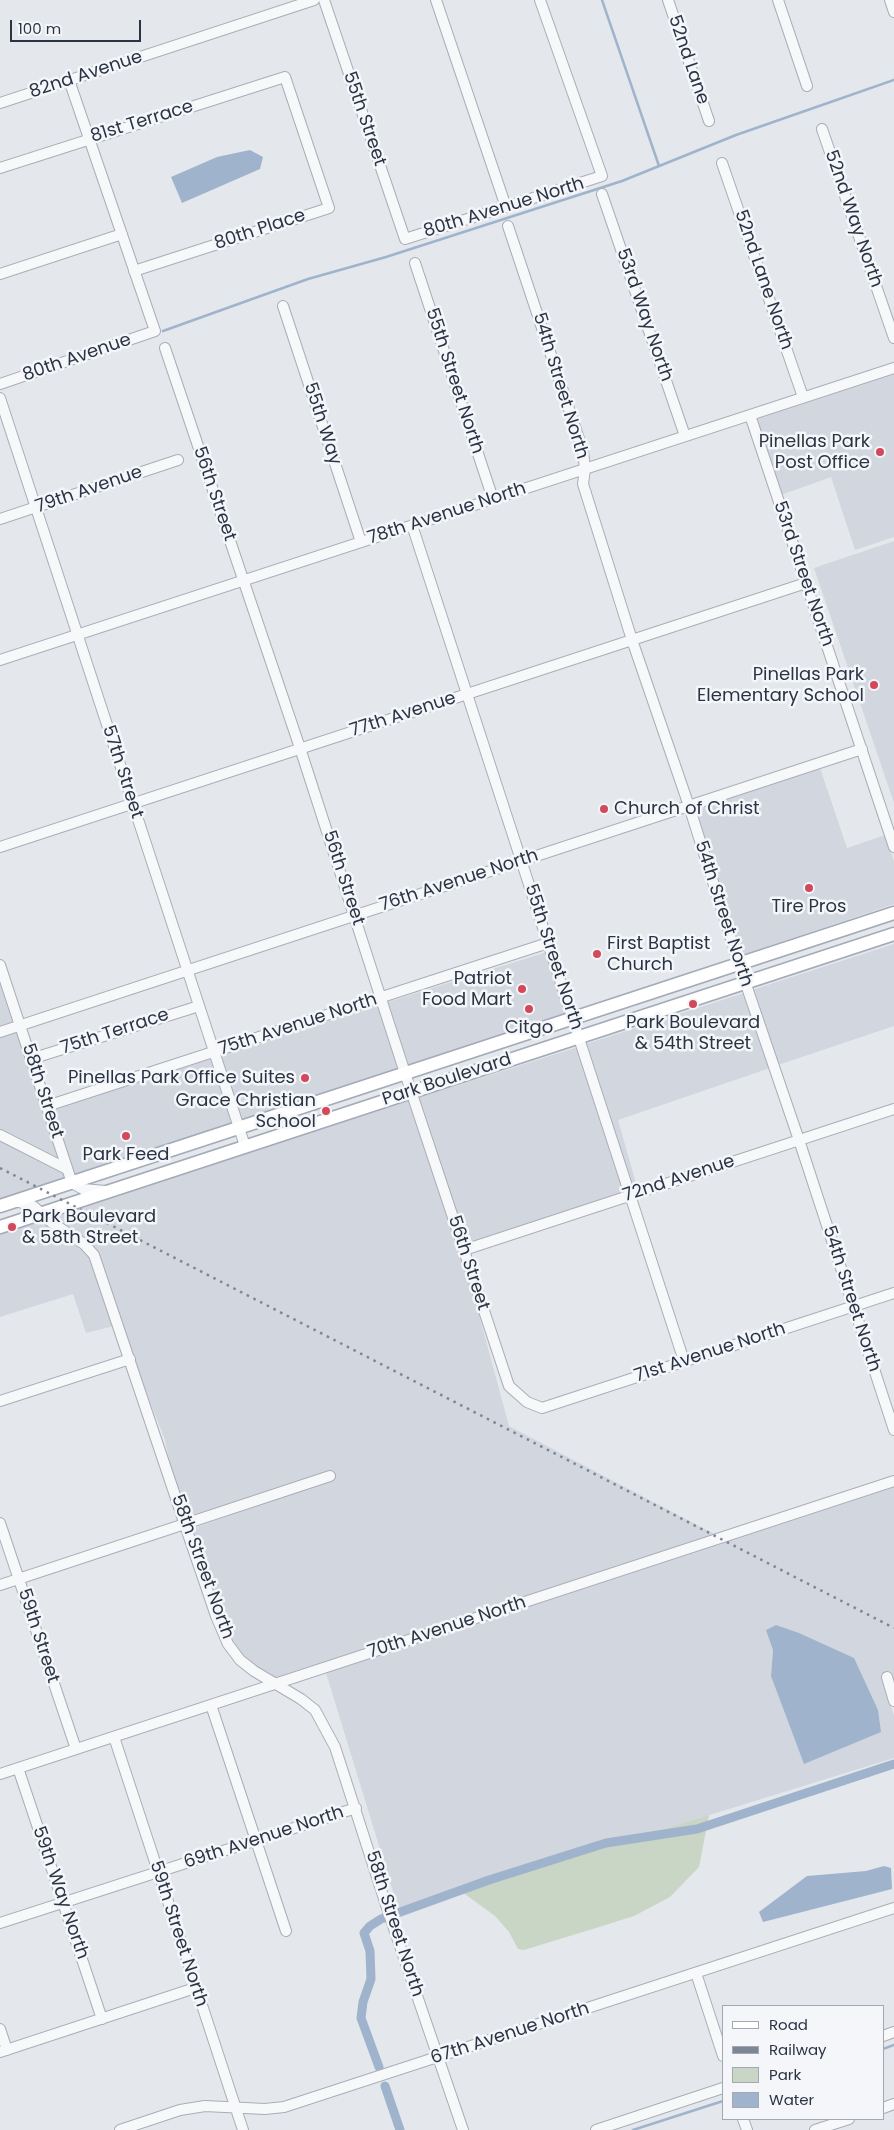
<!DOCTYPE html>
<style>
body{margin:0}
#map{position:relative;width:894px;height:2130px;overflow:hidden;background:#e4e7ec;font-family:Poppins,sans-serif}
canvas{display:block}
.legend{position:absolute;left:722px;top:2005px;width:162px;height:115px;box-sizing:border-box;background:#f4f6f9;border:1px solid #a4a8b1;margin:0;padding:6px 9px;list-style:none;font-size:15px;color:#2b3445}
.legend li{display:flex;align-items:center;gap:10px;height:25px}
.legend b{width:25px;border:1px solid #a4a8b1}
.scale{position:absolute;left:10px;top:20px;width:131px;height:22px;box-sizing:border-box;border:2px solid #2b3445;border-top:0;padding-left:6px;font-size:15px;line-height:18px;white-space:nowrap;color:#2b3445;-webkit-text-stroke:4px #f4f6f9;paint-order:stroke}
</style>
<div id="map">
<canvas width="894" height="2130"></canvas>
<ul class="legend">
<li><b style="height:6px;background:#fff"></b>Road</li>
<li><b style="height:6px;background:#7d8696"></b>Railway</li>
<li><b style="height:14px;background:#c9d6c5"></b>Park</li>
<li><b style="height:14px;background:#9fb4cc"></b>Water</li>
</ul>
<div class="scale">100 m</div>
</div>
<script>
const ctx = document.querySelector('canvas').getContext('2d');
ctx.lineJoin = 'round';
function fill(path, color) { ctx.fillStyle = color; ctx.fill(path, 'evenodd'); }
const shape = rows => new Path2D(rows.map(r => 'M' + r).join(''));
function strokePath(path, color, width, dash) { ctx.strokeStyle = color; ctx.lineWidth = width; ctx.lineCap = dash ? 'butt' : 'round'; ctx.setLineDash(dash || []); ctx.stroke(path); }
function write(font, color, halo, rows, align = 'center') {
  ctx.font = font + ' Poppins,sans-serif'; ctx.lineWidth = 5; ctx.setLineDash([]); ctx.textBaseline = 'middle'; ctx.strokeStyle = halo; ctx.fillStyle = color; for (const [text, x, y, turn = 0] of rows) {
    ctx.save(); ctx.translate(x, y); ctx.rotate((+turn || 0) * Math.PI / 180); ctx.textAlign = isNaN(turn) ? turn : align; if (halo) ctx.strokeText(text, 0, 0); ctx.fillText(text, 0, 0); ctx.restore();
  }
}
const built = shape([
 [894,373,894,537,855,550,831,477,781,495,757,418],
 [894,541,894,803,814,568],
 [820,768,847,848,885,835,894,861,894,904,742,955,695,809],
 [894,944,894,1026,778,1065,752,990],
 [547,952,567,1013,407,1066,388,1002],
 [0,979,14,1022,0,1026],
 [744,993,770,1068,618,1120,637,1187,633,1189,586,1044],
 [379,1005,399,1069,241,1121,220,1056],
 [17,1031,59,1160,0,1130,0,1037],
 [578,1047,625,1192,467,1243,418,1098],
 [211,1059,233,1124,74,1176,53,1109],
 [409,1101,472,1289,509,1426,716,1535,276,1679,256,1667,243,1657,232,1641,221,1614,191,1529,335,1479,332,1470,188,1519,170,1465,165,1440,142,1381,98,1253,86,1239,52,1216],
 [0,1141,64,1173,66,1179,15,1195,12,1195,11,1197,0,1200],
 [42,1220,81,1248,90,1258,114,1326,86,1333,73,1294,0,1317,0,1233],
 [894,1486,894,1685,890,1671,881,1674,894,1716,894,1758,399,1911,326,1673],
 [773,1650,869,1694,878,1710,771,1676]
]);
const green = shape([
 [709,1815,699,1867,670,1897,634,1916,596,1928,524,1950,518,1949,509,1932,495,1916,462,1892]
]);
const water = shape([
 [250,150,263,157,260,169,182,203,171,177,217,157],
 [776,1625,799,1633,854,1658,878,1710,881,1732,804,1764,771,1676,773,1650,766,1630],
 [884,1866,891,1868,892,1889,763,1922,759,1912,807,1876,866,1871]
]);
const stream = shape([
 [602,0,659,166],
 [163,331,308,279,386,257,622,181,736,135,894,80],
 [883,2049,894,2045],
 [633,2130,723,2101]
]);
const canal = shape([
 [379,2067,361,2018,363,2002,371,1979,370,1951,364,1933,370,1926,381,1919,489,1880,606,1843,697,1829,894,1764],
 [385,2086,400,2130]
]);
const minor = shape([
 [324,0,405,239,602,176,540,0],
 [436,0,506,207],
 [668,0,709,121],
 [778,0,807,86],
 [890,0,894,12],
 [0,103,314,0],
 [822,129,894,338],
 [722,163,803,397],
 [0,168,285,77,329,208,134,271],
 [602,194,685,436],
 [508,226,583,451,585,469,583,484,632,640,689,806,739,964,799,1140,894,1430],
 [415,263,493,499],
 [0,274,122,234],
 [283,306,361,542],
 [165,348,300,748,405,1073,509,1386,527,1402,542,1408,894,1293],
 [0,384,155,331,69,80],
 [0,398,245,1146],
 [750,415,894,847],
 [0,519,178,460],
 [412,525,684,1361],
 [0,660,894,368],
 [0,847,806,583],
 [0,965,72,1183,83,1189,106,1191],
 [0,1032,862,749],
 [31,1059,199,1006],
 [47,1106,548,943],
 [0,1135,67,1169],
 [15,1201,33,1206,51,1222,84,1244,94,1255,185,1525,216,1616,228,1644,240,1660,254,1671,301,1699,315,1710,335,1747,387,1908,463,2130],
 [464,1250,894,1109],
 [0,1401,130,1359],
 [0,1523,76,1749],
 [0,1585,330,1476],
 [887,1677,894,1701],
 [211,1705,286,1931],
 [114,1737,243,2130],
 [18,1768,102,2019],
 [0,1774,894,1481],
 [0,1923,356,1808],
 [696,1973,723,2056],
 [0,2029,7,2050],
 [883,2036,894,2032],
 [0,2052,195,1988],
 [883,2108,894,2104],
 [743,2119,747,2130],
 [120,2130,180,2110,205,2106,265,2109,284,2107,894,1908],
 [596,2130,723,2088],
 [815,2130,849,2119]
]);
const major = shape([
 [0,1206,894,913],
 [0,1227,894,934]
]);
const rail = shape([
 [0,1168,894,1628]
]);
const markers = [
 [880,452,5,"#d1495b"],
 [874,685,5,"#d1495b"],
 [604,809,5,"#d1495b"],
 [809,888,5,"#d1495b"],
 [597,954,5,"#d1495b"],
 [522,989,5,"#d1495b"],
 [693,1004,5,"#d1495b"],
 [529,1009,5,"#d1495b"],
 [305,1078,5,"#d1495b"],
 [326,1111,5,"#d1495b"],
 [126,1136,5,"#d1495b"],
 [12,1227,5,"#d1495b"]
];
const streetNames = [
 ["52nd Lane",688,60,71],
 ["82nd Avenue",86,75,-18],
 ["55th Street",364,119,71],
 ["81st Terrace",142,122,-17],
 ["80th Avenue North",504,208,-17],
 ["52nd Way North",853,219,71],
 ["80th Place",260,230,-18],
 ["52nd Lane North",763,280,71],
 ["53rd Way North",644,315,71],
 ["80th Avenue",77,358,-19],
 ["55th Street North",454,381,72],
 ["54th Street North",560,386,73],
 ["55th Way",322,424,72],
 ["79th Avenue",89,490,-19],
 ["56th Street",214,494,71],
 ["78th Avenue North",447,514,-18],
 ["53rd Street North",803,574,71],
 ["77th Avenue",403,715,-18],
 ["57th Street",122,772,72],
 ["56th Street",343,878,72],
 ["76th Avenue North",459,881,-18],
 ["54th Street North",723,914,72],
 ["55th Street North",553,957,72],
 ["75th Avenue North",298,1025,-18],
 ["75th Terrace",115,1032,-18],
 ["Park Boulevard",447,1080,-18],
 ["58th Street",42,1091,72],
 ["72nd Avenue",679,1179,-18],
 ["56th Street",468,1263,72],
 ["54th Street North",851,1299,72],
 ["71st Avenue North",710,1353,-18],
 ["58th Street North",202,1567,70],
 ["70th Avenue North",447,1628,-18],
 ["59th Street",38,1636,72],
 ["69th Avenue North",264,1838,-18],
 ["59th Way North",60,1893,71],
 ["58th Street North",394,1924,72],
 ["59th Street North",178,1934,72],
 ["67th Avenue North",510,2034,-18]
];
const poiNames = [
 ["Pinellas Park",870,442],
 ["Post Office",870,463],
 ["Pinellas Park",864,675],
 ["Elementary School",864,696],
 ["Church of Christ",614,809,"left"],
 ["Tire Pros",809,907,"center"],
 ["First Baptist",607,944,"left"],
 ["Church",607,965,"left"],
 ["Patriot",512,979],
 ["Food Mart",512,1000],
 ["Park Boulevard",693,1023,"center"],
 ["& 54th Street",693,1044,"center"],
 ["Citgo",529,1028,"center"],
 ["Pinellas Park Office Suites",295,1078],
 ["Grace Christian",316,1101],
 ["School",316,1122],
 ["Park Feed",126,1155,"center"],
 ["Park Boulevard",22,1217,"left"],
 ["& 58th Street",22,1238,"left"]
];
fill(built, '#d2d6de');
fill(green, '#c9d6c5');
fill(water, '#9fb4cc');
strokePath(stream, '#9fb4cc', 2.5);
strokePath(canal, '#9fb4cc', 9);
strokePath(minor, '#a9aeb7', 12);
strokePath(major, '#a3abb8', 15);
strokePath(minor, '#f7f8fa', 10);
strokePath(major, '#fff', 12);
strokePath(rail, '#7d8696', 2.5, [2.5, 5]);
for (const [x, y, r, color] of markers) { const dot = new Path2D(); dot.arc(x, y, r, 0, 2 * Math.PI); ctx.fillStyle = color; ctx.fill(dot); strokePath(dot, '#f4f6f9', 2); }
write('18px', '#2b3445', '#f4f6f9', streetNames);
write('18px', '#2b3445', '#f4f6f9', poiNames, 'right');
</script>
